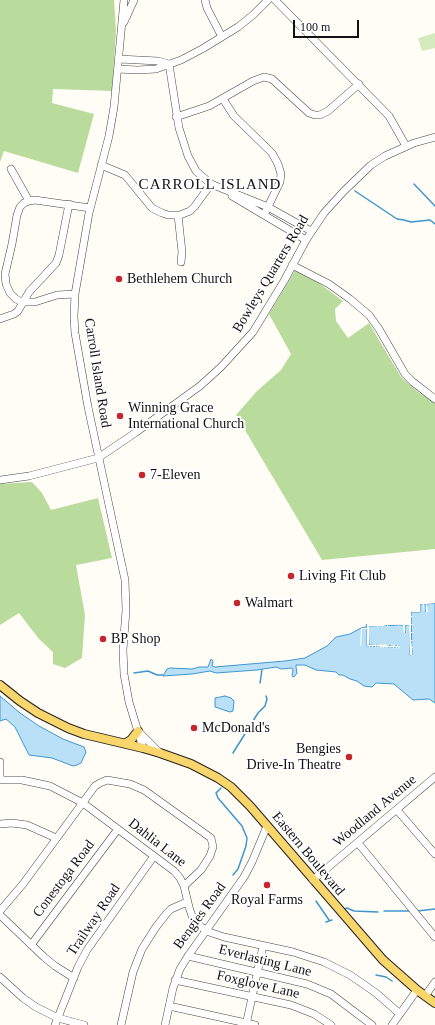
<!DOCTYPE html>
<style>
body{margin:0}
#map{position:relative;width:435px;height:1025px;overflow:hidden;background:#fffdf5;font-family:"Times New Roman",serif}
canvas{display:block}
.scale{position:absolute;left:293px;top:20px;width:66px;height:18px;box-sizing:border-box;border:2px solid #111;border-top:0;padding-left:5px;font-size:12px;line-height:14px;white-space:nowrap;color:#111;-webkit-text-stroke:3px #fff;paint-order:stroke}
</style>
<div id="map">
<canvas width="435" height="1025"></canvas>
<div class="scale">100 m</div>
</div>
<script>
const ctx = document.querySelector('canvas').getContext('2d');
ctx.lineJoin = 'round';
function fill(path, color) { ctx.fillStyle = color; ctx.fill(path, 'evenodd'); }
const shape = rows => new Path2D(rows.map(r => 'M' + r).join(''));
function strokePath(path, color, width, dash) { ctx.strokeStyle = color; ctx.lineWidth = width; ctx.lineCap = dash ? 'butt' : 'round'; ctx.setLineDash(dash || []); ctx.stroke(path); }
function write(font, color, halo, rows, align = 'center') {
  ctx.font = font + ' "Times New Roman",serif'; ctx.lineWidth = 4; ctx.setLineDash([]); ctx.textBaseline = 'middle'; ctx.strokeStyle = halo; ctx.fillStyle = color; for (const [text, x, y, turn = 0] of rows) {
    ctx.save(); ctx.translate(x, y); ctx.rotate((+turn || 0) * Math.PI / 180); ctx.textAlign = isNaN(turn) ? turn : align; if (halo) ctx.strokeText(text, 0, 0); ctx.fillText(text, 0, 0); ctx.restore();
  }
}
const green = shape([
 [435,33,435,48,422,51,418,38]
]);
const forest = shape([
 [0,0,114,0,116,31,112,91,53,89,52,103,94,114,78,173,4,151,0,162],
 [296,269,312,278,343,301,335,309,336,321,348,338,369,323,401,377,418,392,435,403,435,549,322,560,236,415,257,391,281,370,291,354,269,314],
 [32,482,42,493,51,510,98,498,112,558,76,565,85,615,82,658,65,668,53,664,53,652,39,639,19,613,0,625,0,484]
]);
const water = shape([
 [435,603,435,703,429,699,413,700,394,684,376,683,372,687,364,686,357,681,350,679,343,675,339,675,336,672,316,670,305,665,296,665,296,667,297,673,294,677,292,676,293,670,292,668,281,669,276,667,257,670,216,673,210,671,192,674,163,676,167,669,170,668,192,669,199,667,208,667,211,659,213,661,212,666,215,667,285,661,305,658,327,646,336,637,350,634,361,628,366,627,367,624,367,646,397,647,400,646,369,645,368,626,404,625,405,633,405,625,410,625,410,655,412,655,411,612,420,612,420,604,426,604,426,612,427,604,435,603],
 [0,696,20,713,39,726,63,739,84,747,86,752,81,763,77,765,73,766,52,758,29,755,15,727,6,719,0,721,0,696],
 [225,696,231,698,234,701,233,711,230,712,215,707,215,698,225,696]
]);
const pier = shape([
 [435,601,435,603,427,604,428,612,426,612,426,604,424,604,424,612,423,604,420,604,420,612,411,612,411,616,414,617,411,617,411,624,414,624,411,625,411,632,414,632,411,633,411,640,414,640,411,641,412,647,414,647,412,648,412,655,414,656,410,655,409,625,405,625,405,633,404,633,403,625,399,625,399,627,398,625,393,625,393,627,393,625,388,625,388,628,387,625,383,626,383,628,382,626,378,626,378,628,377,626,373,626,373,628,373,626,369,626,369,645,373,645,374,644,374,645,376,644,376,645,378,645,379,644,379,645,381,644,383,645,383,644,384,645,386,644,388,646,389,644,389,646,391,646,391,644,392,646,394,644,395,646,397,646,397,645,399,646,400,645,400,649,399,647,397,647,396,649,396,647,394,647,393,649,393,647,390,647,390,648,390,647,387,647,386,648,386,647,384,647,383,648,383,647,381,647,380,648,380,647,378,646,378,648,377,646,376,646,375,648,375,646,373,646,372,648,372,646,370,646,369,648,369,646,367,646,367,629,362,629,361,646,360,645,361,628,367,628,367,622,368,622,369,625,410,624,410,612,418,610,419,602]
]);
const stream = shape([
 [414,184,435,206],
 [355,191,397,219,404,220,411,222,430,220,435,224],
 [134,673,148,671,157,675,163,675],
 [260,683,262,670],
 [233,753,258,713,265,706,267,699,266,696],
 [221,788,216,793,218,798,242,826,247,838,246,846,238,869,233,875],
 [316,901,329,920],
 [345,909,347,908,354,911,378,912],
 [384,911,410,911],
 [417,911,435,909],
 [326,922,332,920],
 [376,975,386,977,392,981]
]);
const minor = shape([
 [124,0,114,107,109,136,89,213,75,294,74,317,75,333,88,407,125,580,126,610,123,650,124,674,129,702,143,748],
 [205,0,207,8,222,37],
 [275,0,389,116,406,146],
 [124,22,134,0],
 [119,59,158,61,169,64],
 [169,64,179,128,188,156,196,171,211,184,268,207,311,231],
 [118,69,138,70,156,69,181,60,202,49,238,27,253,15,268,0],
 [223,99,234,116,272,153,278,164,281,174,280,182,264,215],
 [176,117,209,106,253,81,264,77,272,79,309,113,315,115,320,115,328,111,359,84],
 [101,165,125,175,152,208,162,213,168,215,180,215,190,211,195,206,211,184],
 [11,169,29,201],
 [232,196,306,240],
 [178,215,182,252,181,262],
 [292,265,329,284,350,299,369,315,379,329,405,374,413,382,435,399],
 [75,294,57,295,35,302,22,302,16,299,10,293,6,284,5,274,12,244,17,215,20,207,24,203,29,201,35,200,90,208],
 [0,319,14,314,18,311,29,292,56,263,59,255,69,204],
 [0,480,29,476,98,458,135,433,200,386,221,367,253,332,284,281,306,240,324,213,344,191,371,165,385,156,414,143,435,137],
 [140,733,160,753],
 [0,762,0,780],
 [0,780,22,780,50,786,83,803,174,871,180,878,184,886,189,907,192,916,201,927,209,932,224,937,293,952,324,962,350,975,376,993,400,1014],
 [397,810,435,854],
 [0,824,12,823,27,825,56,838],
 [358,843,435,937],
 [313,880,435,777],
 [0,911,23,884,95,786,100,783,107,780,130,784,144,790,211,838,213,847,210,856,201,870,184,886],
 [0,915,44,957,55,966,74,978],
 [31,945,118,829],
 [188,956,307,984,331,994,372,1025],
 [0,977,23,998,36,1007,58,1018,84,1025],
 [175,980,291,1005,314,1014,331,1025],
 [425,996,435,982],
 [169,1006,255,1025],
 [55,1025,78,967,87,950,154,856],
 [121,1025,133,972,142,949,156,927,167,913,171,909,187,902],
 [165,1025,173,988,180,969,188,956,244,877,252,862,267,826],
 [246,1025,263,946],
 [392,1025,417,990]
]);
const major = shape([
 [0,685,20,701,38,713,68,728,84,734,143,748,160,753,191,764,218,778,231,787,250,806,383,960,417,990,435,1003],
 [126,743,131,740,138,731]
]);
const markers = [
 [119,279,4,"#c4262e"],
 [120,416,4,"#c4262e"],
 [142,475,4,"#c4262e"],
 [291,576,4,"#c4262e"],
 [237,603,4,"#c4262e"],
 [103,639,4,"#c4262e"],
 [194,728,4,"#c4262e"],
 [349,757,4,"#c4262e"],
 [267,885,4,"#c4262e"]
];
const streetNames = [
 ["Bowleys Quarters Road",271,274,-59],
 ["Carroll Island Road",97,373,81],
 ["Woodland Avenue",375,811,-40],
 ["Dahlia Lane",157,843,38],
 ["Eastern Boulevard",308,854,50],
 ["Conestoga Road",64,879,-53],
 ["Bengies Road",200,916,-54],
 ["Trailway Road",94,920,-56],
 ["Everlasting Lane",265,961,14],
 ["Foxglove Lane",258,985,13]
];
const poiNames = [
 ["Bethlehem Church",127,279],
 ["Winning Grace",128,408],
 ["International Church",128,424],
 ["7-Eleven",150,475],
 ["Living Fit Club",299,576],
 ["Walmart",245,603],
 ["BP Shop",111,639],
 ["McDonald's",202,728],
 ["Bengies",341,749,"right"],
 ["Drive-In Theatre",341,765,"right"],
 ["Royal Farms",267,900,"center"]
];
const neighbourhoodNames = [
 ["CARROLL ISLAND",210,185]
];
fill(green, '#d5ebbd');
fill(forest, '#b9dc9c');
fill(water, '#b9e0f7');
strokePath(water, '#3f96cf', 1);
fill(pier, '#fffdf5');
strokePath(stream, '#3f96cf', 1.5);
strokePath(minor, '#444', 8);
strokePath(major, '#222', 10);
strokePath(minor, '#fff', 7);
strokePath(major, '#f9d66b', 8);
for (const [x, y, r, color] of markers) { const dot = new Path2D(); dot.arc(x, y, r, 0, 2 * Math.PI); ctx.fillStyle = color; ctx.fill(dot); strokePath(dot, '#fff', 1.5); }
write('14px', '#111', '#fff', streetNames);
write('14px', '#111', '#fff', poiNames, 'left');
ctx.letterSpacing = '1px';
write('15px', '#111', '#fff', neighbourhoodNames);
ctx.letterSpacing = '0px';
</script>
